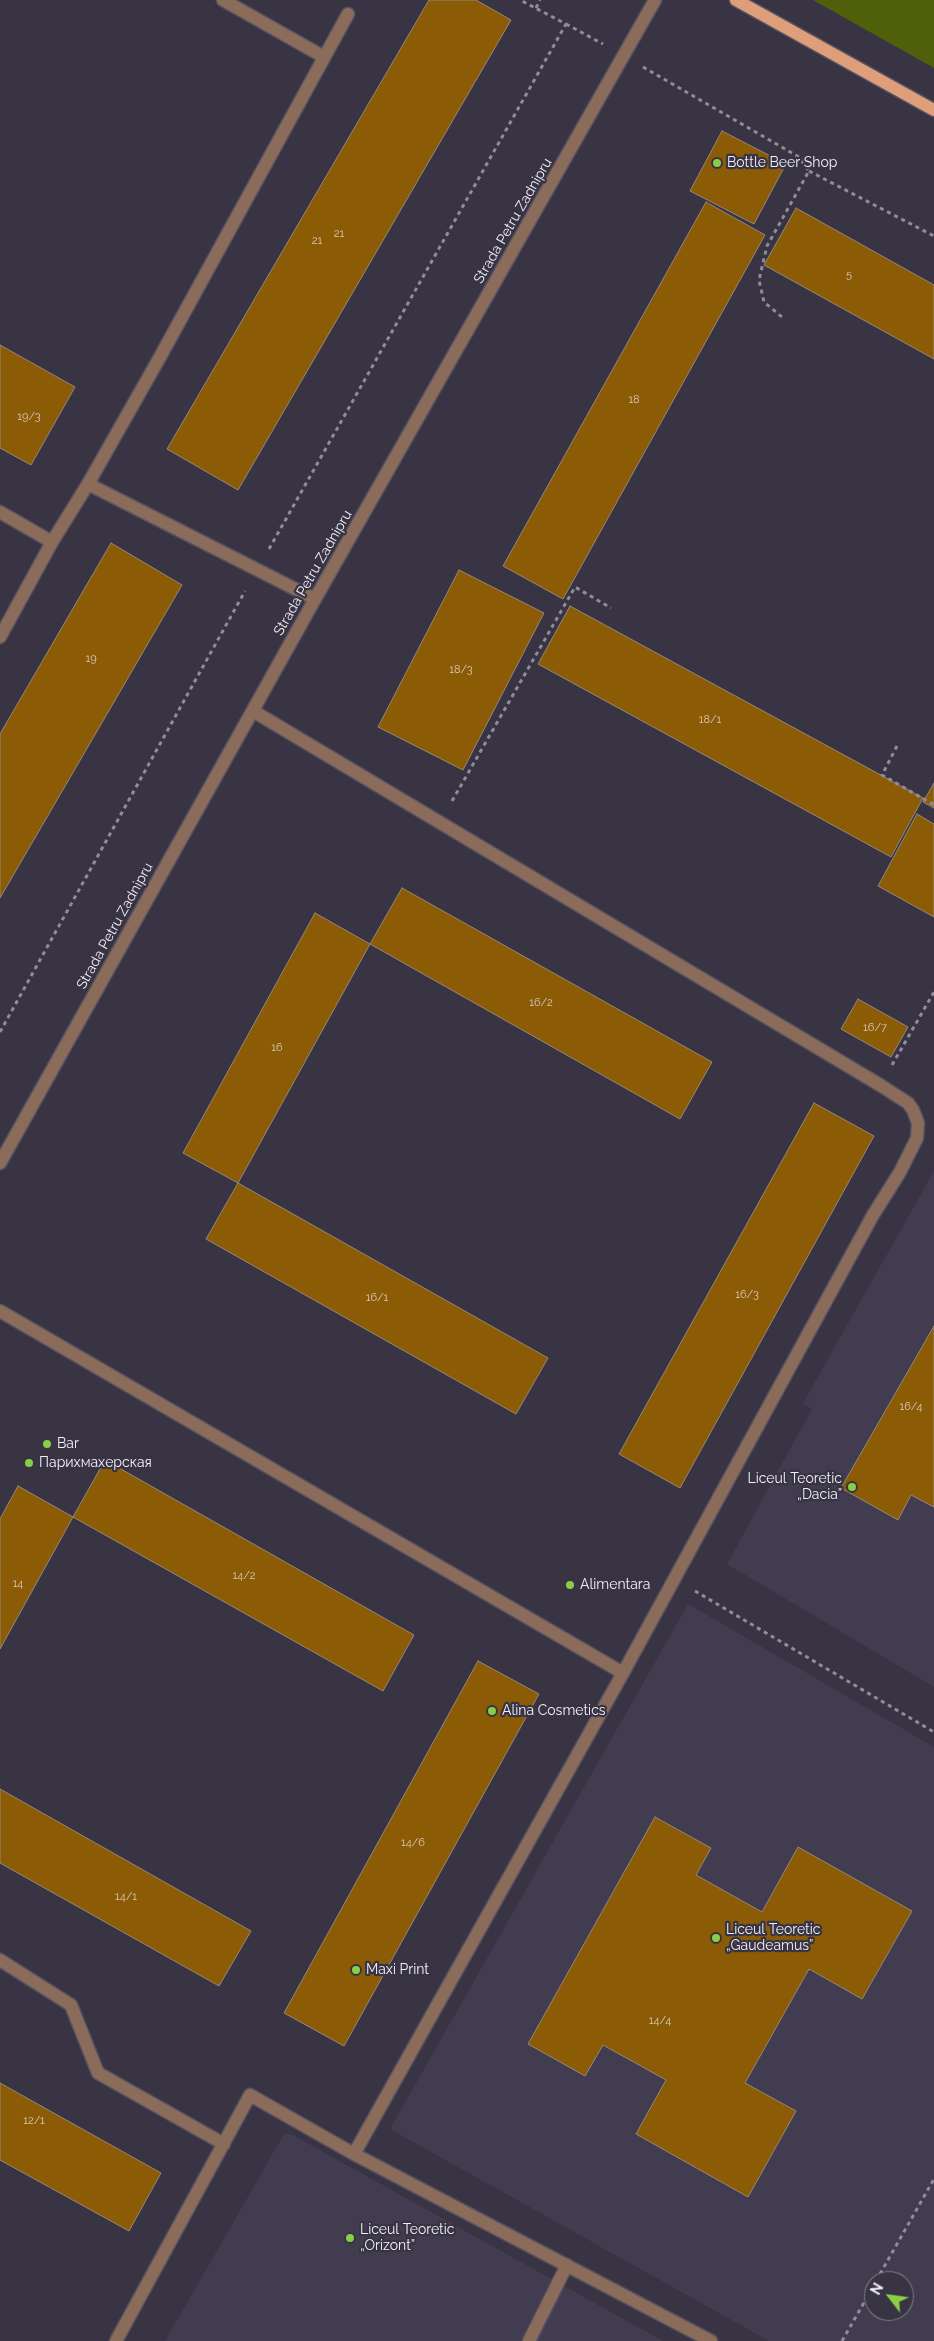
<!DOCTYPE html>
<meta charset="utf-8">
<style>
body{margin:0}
#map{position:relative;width:934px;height:2341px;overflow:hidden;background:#383443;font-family:Raleway,sans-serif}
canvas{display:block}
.north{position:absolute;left:864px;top:2271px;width:50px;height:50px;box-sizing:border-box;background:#383443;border:1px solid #827f8c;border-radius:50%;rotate:300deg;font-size:14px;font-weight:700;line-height:20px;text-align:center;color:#f1eff9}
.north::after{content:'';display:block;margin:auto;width:18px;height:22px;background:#8ace47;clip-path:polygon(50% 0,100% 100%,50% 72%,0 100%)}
</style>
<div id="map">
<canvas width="934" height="2341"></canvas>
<div class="north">N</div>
</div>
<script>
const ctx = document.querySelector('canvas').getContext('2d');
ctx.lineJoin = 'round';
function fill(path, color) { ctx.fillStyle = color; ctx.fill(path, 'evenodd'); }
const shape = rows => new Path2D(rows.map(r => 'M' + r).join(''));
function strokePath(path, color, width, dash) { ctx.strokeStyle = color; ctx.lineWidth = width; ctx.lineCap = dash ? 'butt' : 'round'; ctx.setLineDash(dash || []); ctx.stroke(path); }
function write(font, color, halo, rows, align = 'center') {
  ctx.font = font + ' Raleway,sans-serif'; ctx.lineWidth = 4.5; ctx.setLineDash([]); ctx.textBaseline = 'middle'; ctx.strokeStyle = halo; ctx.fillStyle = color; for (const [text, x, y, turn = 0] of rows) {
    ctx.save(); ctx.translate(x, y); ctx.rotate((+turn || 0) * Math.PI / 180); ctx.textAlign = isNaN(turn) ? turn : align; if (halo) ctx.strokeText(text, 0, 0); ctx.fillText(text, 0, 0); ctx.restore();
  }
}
const built = shape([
 [934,1171,934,1687,727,1564,812,1409,803,1403],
 [688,1604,934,1747,934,2341,769,2341,390,2129],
 [874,2281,904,2281,904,2311,874,2311],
 [284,2134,291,2134,663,2341,165,2341]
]);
const green = shape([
 [813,0,934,0,934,68]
]);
const building = shape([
 [429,0,476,0,511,20,238,490,167,449,429,0],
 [722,131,786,164,754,224,690,191,722,131],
 [706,202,765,235,563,599,503,566,706,202],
 [796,208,934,285,934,359,764,265,796,208],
 [0,345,75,387,31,465,0,448,0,345],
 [111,543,182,585,0,898,0,734,111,543],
 [459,570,544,613,463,770,378,727,459,570],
 [570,606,923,798,891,857,538,664,570,606],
 [934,783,934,808,923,802,934,783],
 [917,814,934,824,934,917,878,886,917,814],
 [402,888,712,1062,680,1119,370,944,402,888],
 [315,913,370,944,238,1183,183,1153,315,913],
 [858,999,908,1027,891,1057,841,1029,858,999],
 [814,1103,874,1136,680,1488,619,1454,814,1103],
 [238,1183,548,1358,516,1414,206,1239,238,1183],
 [934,1326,934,1507,911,1495,898,1520,841,1488,934,1326],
 [105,1460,414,1635,383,1691,73,1517,105,1460],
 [18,1486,73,1517,0,1649,0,1519,18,1486],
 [478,1661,539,1694,344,2046,284,2013,478,1661],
 [0,1789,251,1931,219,1986,0,1863,0,1789],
 [655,1817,711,1848,696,1875,762,1912,798,1847,912,1911,862,1999,809,1969,745,2083,796,2111,748,2197,636,2134,666,2080,603,2045,585,2076,528,2044,655,1817],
 [0,2083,161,2173,129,2231,0,2160,0,2083]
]);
const path = shape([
 [536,8,540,0],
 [566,24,603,44],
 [643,67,799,157,809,171,767,246,759,280,764,302,782,317],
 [809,171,934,236],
 [269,549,566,24,520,0],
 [897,746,882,775,934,805],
 [452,801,575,587,611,608],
 [0,1032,245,591],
 [892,1065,934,992],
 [695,1591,934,1732],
 [876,2281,934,2179],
 [842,2341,874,2285]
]);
const service = shape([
 [223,0,324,57],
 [88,484,315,599],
 [0,512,52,542],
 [0,637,52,542,88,484,160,357,348,14],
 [253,711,880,1085,908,1103,913,1110,918,1123,917,1138,900,1172,873,1215,623,1673,354,2154],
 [0,1311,623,1673],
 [0,1960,71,2005,98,2073,224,2144],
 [116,2341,250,2095,354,2154,711,2341],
 [529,2341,567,2265]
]);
const tertiary = shape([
 [0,1163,315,599,655,0]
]);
const primary = shape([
 [736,0,934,110]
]);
const markers = [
 [717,163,5,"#8ace47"],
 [47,1444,5,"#8ace47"],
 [29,1463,5,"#8ace47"],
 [852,1487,5,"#8ace47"],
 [570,1585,5,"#8ace47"],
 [492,1711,5,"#8ace47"],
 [716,1938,5,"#8ace47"],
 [356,1970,5,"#8ace47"],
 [350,2238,5,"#8ace47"]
];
const numberNames = [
 ["21",339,234],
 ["21",317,241],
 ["5",849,275],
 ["18",634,400],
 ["19/3",29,417],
 ["19",91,659],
 ["18/3",461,670],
 ["18/1",710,720],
 ["16/2",541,1003],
 ["16/7",875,1028],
 ["16",277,1048],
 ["16/3",747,1295],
 ["16/1",377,1298],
 ["16/4",911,1407],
 ["14/2",244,1576],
 ["14",18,1584],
 ["14/6",413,1843],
 ["14/1",126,1897],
 ["14/4",660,2021],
 ["12/1",34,2121]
];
const poiNames = [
 ["Bottle Beer Shop",727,163],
 ["Bar",57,1444],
 ["Парихмахерская",39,1463],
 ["Liceul Teoretic",842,1479,"right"],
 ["„Dacia”",842,1495,"right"],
 ["Alimentara",580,1585],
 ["Alina Cosmetics",502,1711],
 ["Liceul Teoretic",726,1930],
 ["„Gaudeamus”",726,1946],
 ["Maxi Print",366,1970],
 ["Liceul Teoretic",360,2230],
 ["„Orizont”",360,2246]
];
const streetNames = [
 ["Strada Petru Zadnipru",513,221,-60],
 ["Strada Petru Zadnipru",313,573,-60],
 ["Strada Petru Zadnipru",115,926,-61]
];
fill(built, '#423c50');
fill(green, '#505f0a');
fill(building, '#8b5b06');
strokePath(building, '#958879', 1);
strokePath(service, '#565260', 15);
strokePath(tertiary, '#565260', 15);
strokePath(primary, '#565260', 15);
strokePath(path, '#908d99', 3, [4, 4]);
strokePath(service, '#8b6b59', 12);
strokePath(tertiary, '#8b6b59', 12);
strokePath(primary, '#dd9e79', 12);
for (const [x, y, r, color] of markers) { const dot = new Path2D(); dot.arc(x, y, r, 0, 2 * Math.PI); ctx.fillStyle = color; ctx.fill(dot); strokePath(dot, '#383443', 2); }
write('11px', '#d8cabc', null, numberNames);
write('14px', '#f1eff9', '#383443', poiNames, 'left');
write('14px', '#f1eff9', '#383443', streetNames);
</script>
